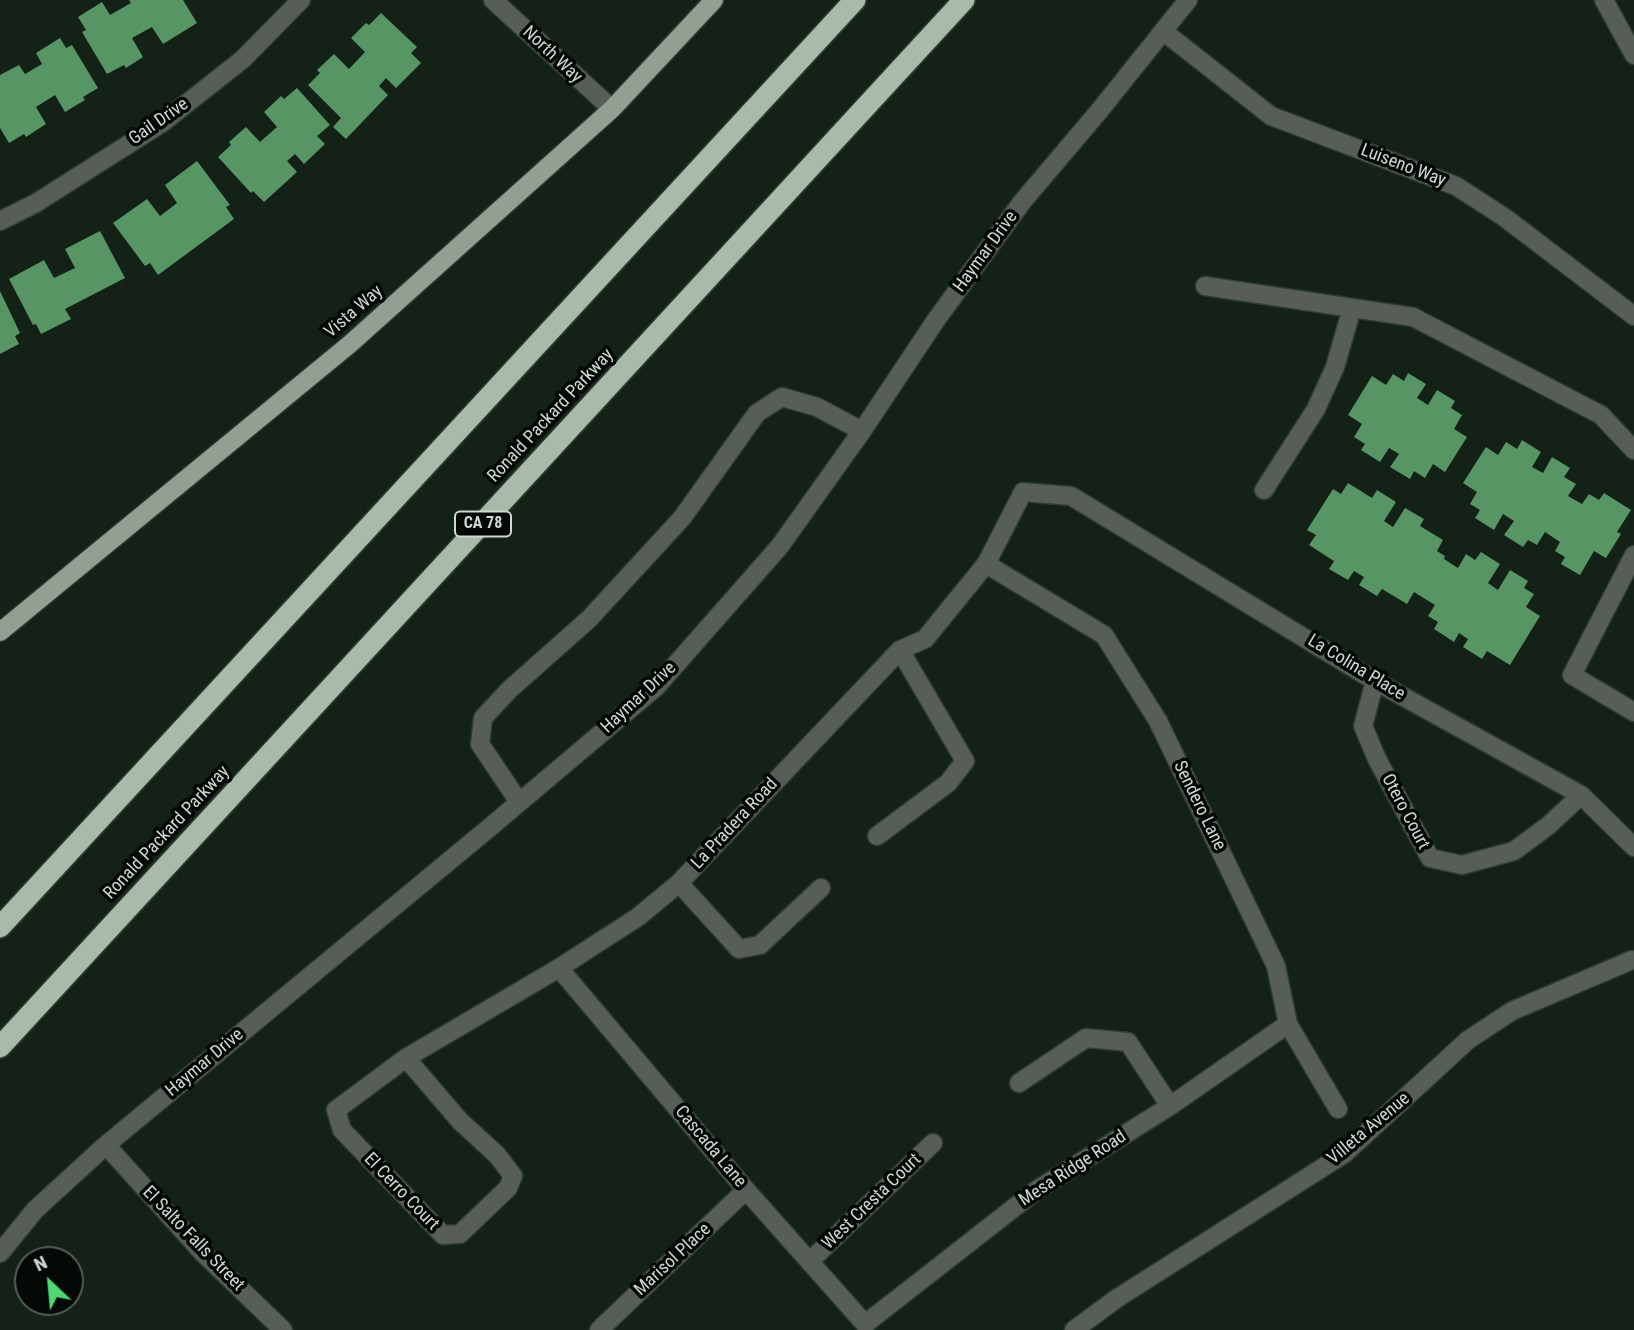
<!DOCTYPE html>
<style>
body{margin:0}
#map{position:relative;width:1634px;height:1330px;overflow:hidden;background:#132116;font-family:"Roboto Condensed",sans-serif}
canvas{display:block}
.north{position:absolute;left:14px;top:1246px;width:70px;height:70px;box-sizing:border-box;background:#040905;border:2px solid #555c57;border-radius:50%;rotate:334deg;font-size:19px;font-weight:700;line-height:28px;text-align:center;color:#cfd8d1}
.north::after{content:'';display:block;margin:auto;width:24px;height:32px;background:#50d675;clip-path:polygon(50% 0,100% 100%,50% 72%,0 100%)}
</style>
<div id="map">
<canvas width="1634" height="1330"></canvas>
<div class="north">N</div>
</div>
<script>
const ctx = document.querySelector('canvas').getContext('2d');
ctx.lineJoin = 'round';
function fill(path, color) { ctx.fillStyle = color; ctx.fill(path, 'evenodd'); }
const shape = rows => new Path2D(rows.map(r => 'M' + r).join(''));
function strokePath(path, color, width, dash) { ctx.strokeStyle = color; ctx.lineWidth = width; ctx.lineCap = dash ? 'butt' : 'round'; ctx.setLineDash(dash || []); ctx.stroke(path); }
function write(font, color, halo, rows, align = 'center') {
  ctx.font = font + ' "Roboto Condensed",sans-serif'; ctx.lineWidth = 7; ctx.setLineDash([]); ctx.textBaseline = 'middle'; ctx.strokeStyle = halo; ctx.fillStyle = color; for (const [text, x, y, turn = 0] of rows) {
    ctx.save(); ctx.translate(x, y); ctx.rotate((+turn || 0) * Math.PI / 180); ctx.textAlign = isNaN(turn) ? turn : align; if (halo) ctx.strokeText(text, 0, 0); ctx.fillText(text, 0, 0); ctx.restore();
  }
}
const building = shape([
 [129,0,183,0,197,23,163,44,152,27,132,38,143,57,126,68,124,65,107,74,82,32,86,30,78,17,102,2,110,15,131,3],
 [381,13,417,47,411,53,421,63,396,88,386,78,379,86,388,95,346,139,333,127,341,118,308,85,320,73,317,70,334,54,349,69,365,52,351,38,366,23,369,25],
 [60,38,66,48,72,45,98,88,83,97,85,100,65,112,55,95,36,107,46,124,26,137,24,134,9,143,0,128,0,75,19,65,25,74,42,64,36,53],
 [297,88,330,125,317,136,325,144,304,164,295,154,287,161,297,172,264,202,253,191,251,193,218,157,231,145,229,142,246,127,260,142,277,127,264,112,281,96,284,99],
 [197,161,230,205,226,207,234,219,158,275,150,263,145,266,113,223,147,199,160,216,177,203,165,185],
 [100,231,125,278,65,309,71,319,41,334,36,324,33,325,9,279,44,260,54,278,75,268,65,249],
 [0,291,20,333,15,336,19,344,0,354],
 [1408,373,1426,384,1417,398,1428,405,1437,390,1455,401,1451,408,1462,415,1454,429,1467,437,1445,472,1433,464,1425,478,1414,471,1410,479,1390,467,1399,454,1389,448,1380,462,1361,450,1365,444,1354,437,1362,424,1348,415,1372,376,1386,385,1393,374,1404,381],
 [1522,440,1541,452,1532,467,1543,473,1552,457,1570,468,1564,477,1576,484,1568,496,1582,504,1589,494,1599,500,1604,493,1631,510,1617,532,1621,534,1606,558,1594,551,1580,575,1561,564,1565,557,1555,551,1560,542,1545,532,1537,545,1528,540,1523,547,1504,535,1514,521,1503,514,1494,530,1475,518,1480,510,1470,504,1477,492,1463,483,1486,447,1498,455,1506,442,1517,449],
 [1348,483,1372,498,1377,490,1396,502,1384,521,1393,527,1405,508,1424,519,1420,526,1443,540,1437,551,1445,556,1444,559,1458,568,1466,554,1475,560,1481,552,1500,564,1488,583,1498,590,1510,570,1528,581,1524,588,1534,594,1526,607,1540,616,1510,665,1487,651,1482,659,1463,647,1468,639,1459,633,1454,642,1434,629,1438,622,1428,616,1435,605,1414,592,1407,604,1382,589,1377,596,1359,585,1364,577,1354,571,1348,580,1329,569,1334,561,1309,545,1316,535,1307,530,1333,489,1341,494]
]);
const minor = shape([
 [493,0,612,109],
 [1604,0,1634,55],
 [1163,31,1271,116,1456,186,1504,217,1634,316],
 [0,221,36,203,162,123,243,59,301,0],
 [1205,286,1413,317,1601,415,1634,450],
 [1264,490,1316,409,1335,367,1352,308],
 [1634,555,1572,675,1634,712],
 [986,564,1104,635,1158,721,1276,966,1288,1024,1338,1109],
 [1375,681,1363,726,1377,759,1430,858,1462,865,1514,851,1549,825,1581,795],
 [519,802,480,744,483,718,509,690,589,619,682,518,757,413,782,397,817,407,862,431],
 [877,836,948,783,965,761,900,650],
 [679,883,739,949,760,945,821,888],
 [559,968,746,1190,865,1324,1038,1189,1170,1106,1288,1024],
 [406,1058,460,1121,497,1155,513,1176,508,1188,460,1234,443,1235,342,1130,336,1110,406,1058,559,968,638,917,679,883,900,650,925,639,986,564,1023,492,1071,496,1375,681,1581,795,1634,847],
 [1019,1083,1086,1038,1128,1042,1170,1106],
 [106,1145,203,1253,283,1330],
 [0,1253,35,1210,106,1145,489,828,656,687,780,546,862,431,936,320,1022,202,1100,110,1188,0],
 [810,1261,933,1143],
 [599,1330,746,1190],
 [1074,1330,1116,1299,1344,1154,1468,1040,1512,1011,1632,960]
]);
const major = shape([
 [0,632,350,344,612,109,714,0]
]);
const highway = shape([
 [0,927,855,0],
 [0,1047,964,0]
]);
const shields = [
 [483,524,56]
];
const shieldNames = [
 ["CA 78",483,524]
];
const streetNames = [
 ["North Way",552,55,43],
 ["Gail Drive",159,122,-35],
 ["Luiseno Way",1403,166,21],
 ["Haymar Drive",986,252,-54],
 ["Vista Way",354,312,-41],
 ["Ronald Packard Parkway",551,416,-47],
 ["La Colina Place",1356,668,31],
 ["Haymar Drive",639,698,-43],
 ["Sendero Lane",1199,806,64],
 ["Otero Court",1405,812,62],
 ["La Pradera Road",735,824,-47],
 ["Ronald Packard Parkway",167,833,-47],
 ["Haymar Drive",205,1063,-40],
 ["Villeta Avenue",1369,1129,-40],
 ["Cascada Lane",710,1147,50],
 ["Mesa Ridge Road",1073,1169,-33],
 ["El Cerro Court",401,1192,46],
 ["West Cresta Court",872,1202,-44],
 ["El Salto Falls Street",193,1239,46],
 ["Marisol Place",673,1260,-43]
];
fill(building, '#579564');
strokePath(minor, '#2d3b30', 21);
strokePath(major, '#2d3b30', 21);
strokePath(highway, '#2d3b30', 24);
strokePath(minor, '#575e58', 18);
strokePath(major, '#91a093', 18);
strokePath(highway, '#a9baab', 21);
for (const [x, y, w] of shields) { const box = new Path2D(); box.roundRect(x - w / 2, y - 12.5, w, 25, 5); ctx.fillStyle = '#040905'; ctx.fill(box); strokePath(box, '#cfd8d1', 2); }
write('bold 16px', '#cfd8d1', null, shieldNames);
write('18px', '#cfd8d1', '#040905', streetNames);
</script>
